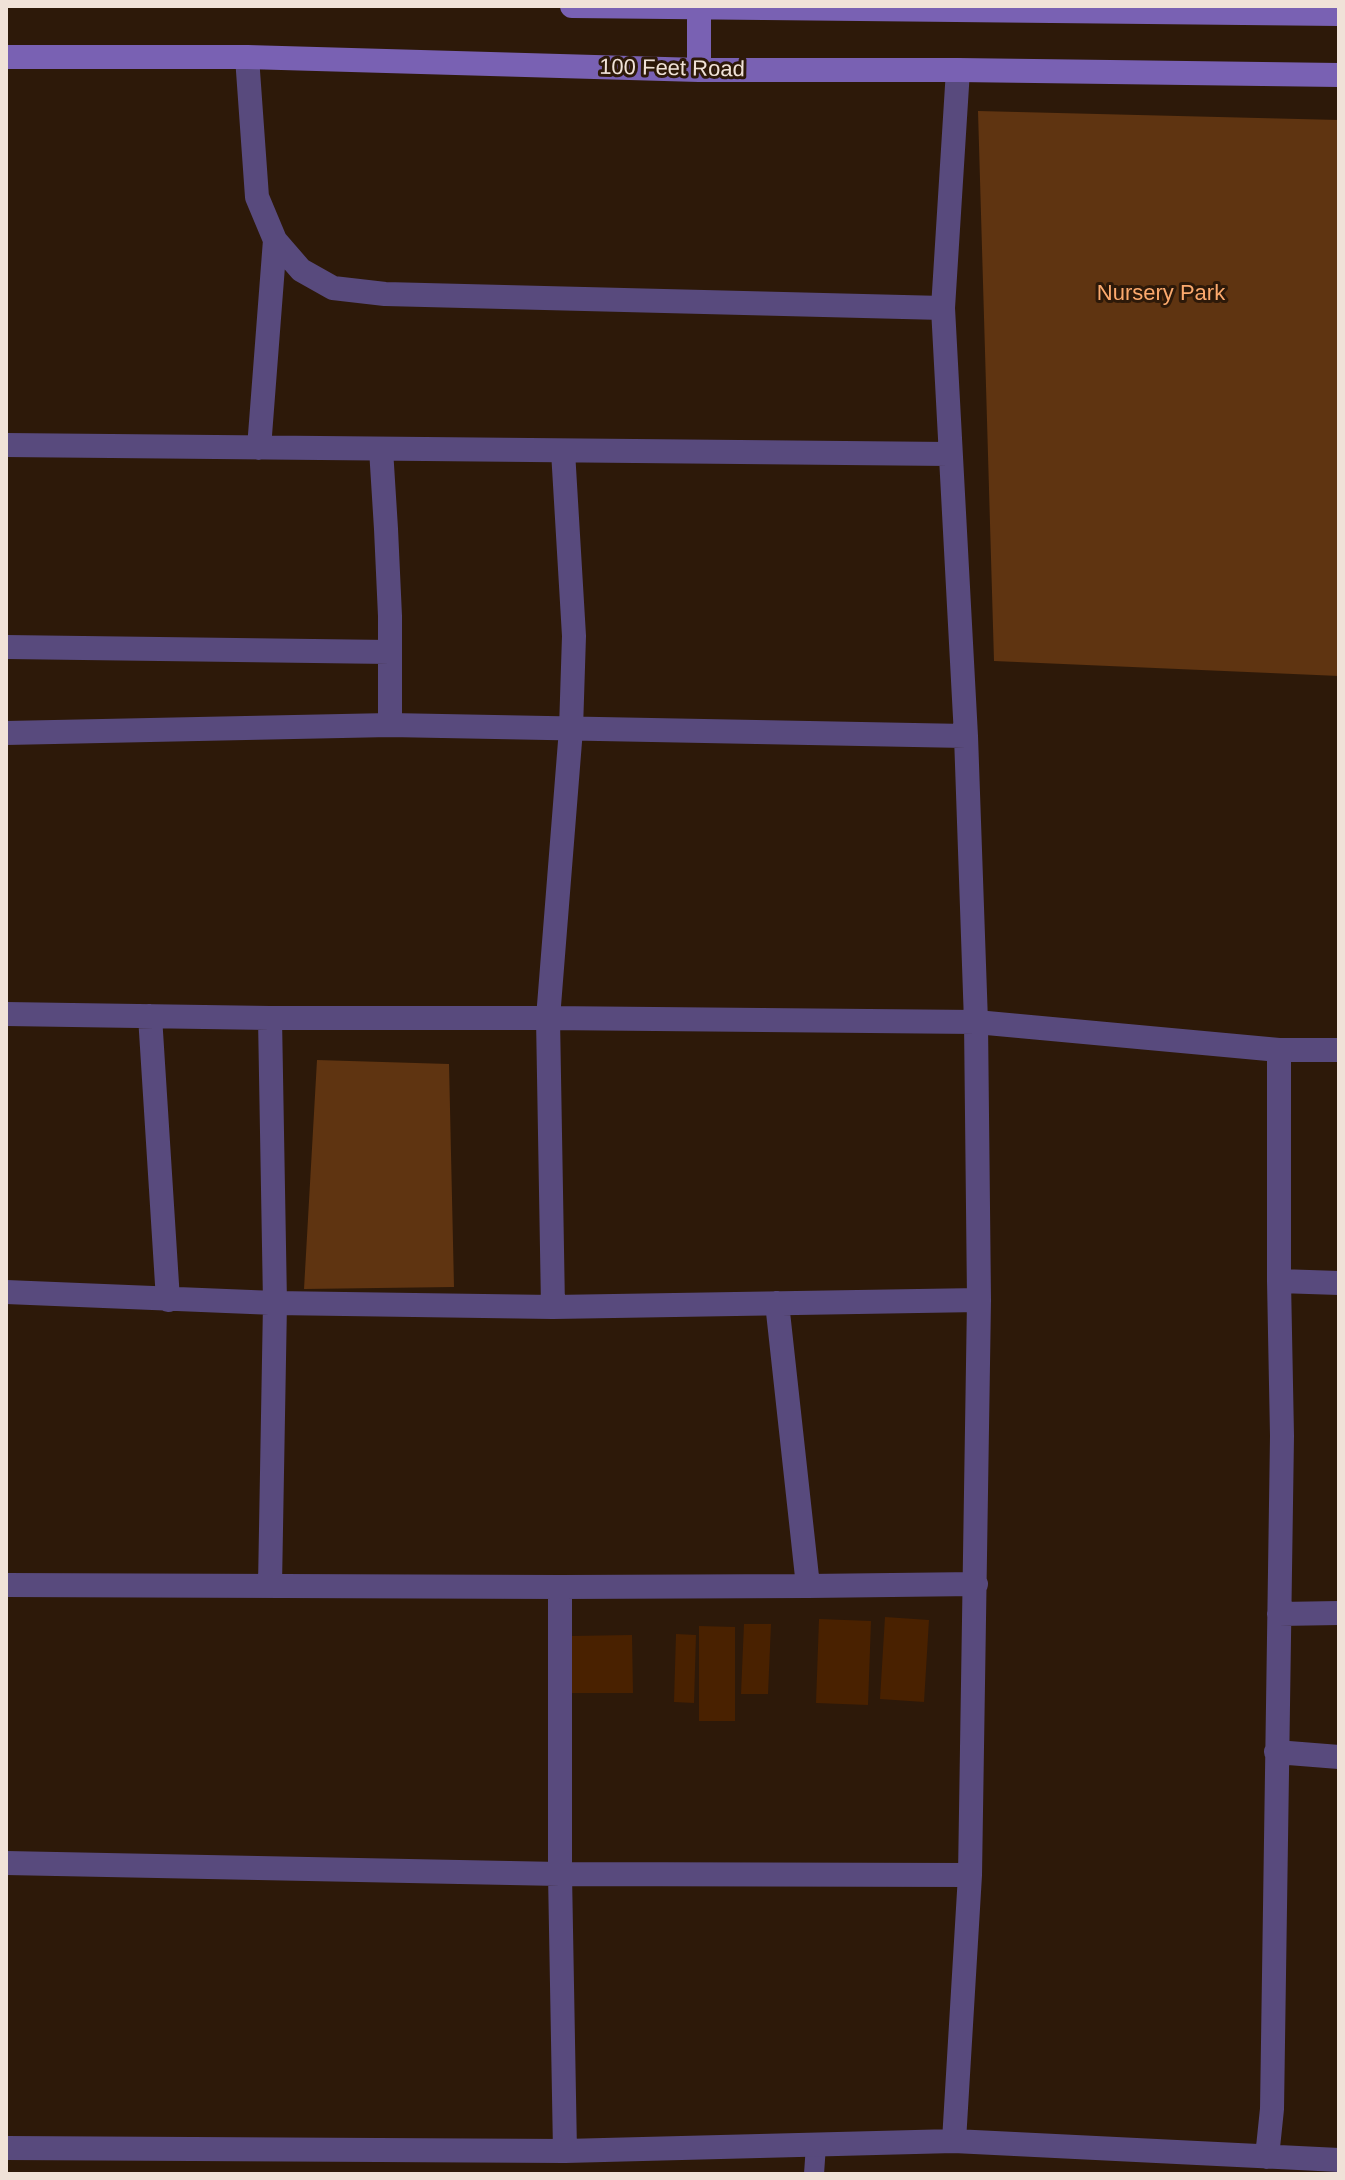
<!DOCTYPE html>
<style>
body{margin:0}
#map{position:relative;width:1345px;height:2180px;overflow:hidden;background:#2d1909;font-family:Helvetica,sans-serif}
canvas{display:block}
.frame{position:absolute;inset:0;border:8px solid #f0e2d8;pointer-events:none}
</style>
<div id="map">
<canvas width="1345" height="2180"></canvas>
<div class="frame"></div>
</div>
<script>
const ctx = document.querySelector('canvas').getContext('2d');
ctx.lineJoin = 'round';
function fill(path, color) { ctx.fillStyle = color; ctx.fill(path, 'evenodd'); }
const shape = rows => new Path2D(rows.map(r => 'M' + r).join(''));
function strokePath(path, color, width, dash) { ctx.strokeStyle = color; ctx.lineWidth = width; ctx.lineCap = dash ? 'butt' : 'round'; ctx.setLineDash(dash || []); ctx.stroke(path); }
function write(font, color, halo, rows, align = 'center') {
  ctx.font = font + ' Helvetica,sans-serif'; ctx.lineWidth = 6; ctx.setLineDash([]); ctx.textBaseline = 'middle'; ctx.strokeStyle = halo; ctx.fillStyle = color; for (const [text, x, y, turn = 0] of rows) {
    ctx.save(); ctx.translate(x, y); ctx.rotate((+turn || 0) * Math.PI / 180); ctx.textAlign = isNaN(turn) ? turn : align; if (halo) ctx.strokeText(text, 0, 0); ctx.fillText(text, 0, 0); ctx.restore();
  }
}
const green = shape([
 [978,111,1339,120,1339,676,994,661],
 [317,1060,449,1064,454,1287,304,1289]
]);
const building = shape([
 [885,1617,929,1620,924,1702,880,1699],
 [819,1619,871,1621,868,1705,816,1703],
 [744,1624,771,1624,768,1694,741,1694],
 [699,1626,735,1627,735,1721,699,1721],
 [676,1634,696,1635,694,1703,674,1702],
 [632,1635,633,1693,571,1693,570,1636]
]);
const lane = shape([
 [814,2174,816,2145]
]);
const street = shape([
 [247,57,257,197,275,240,301,270,333,288,385,294,943,308],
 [6,445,949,454],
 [259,448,275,240],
 [381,449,386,529,390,616,390,725],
 [6,647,390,652],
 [6,733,390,725,966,736],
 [6,1014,270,1018,548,1018,976,1022,1279,1050,1339,1050],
 [150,1016,168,1300],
 [1279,1281,1339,1283],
 [6,1292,275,1303,553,1307,979,1300],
 [777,1303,808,1586],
 [553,1307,548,1018,571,729,574,636,563,451],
 [6,1585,560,1587,808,1586,976,1584],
 [270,1585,275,1303,270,1018],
 [560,1587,560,1874,565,2151],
 [1279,1614,1339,1613],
 [1276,1752,1339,1757],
 [6,1863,560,1874,970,1875],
 [954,2141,970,1875,979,1300,976,1022,966,736,943,308,958,70],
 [6,2148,565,2151,954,2141,1339,2160],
 [1267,2157,1272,2109,1282,1436,1279,1281,1279,1050]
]);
const secondary = shape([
 [572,6,1339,14],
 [699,8,699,70],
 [6,57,247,57,699,70,958,70,1339,75]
]);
const streetNames = [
 ["100 Feet Road",672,69,1]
];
const parkNames = [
 ["Nursery Park",1161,294]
];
fill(green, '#5f3411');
fill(building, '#492100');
strokePath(lane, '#584a7d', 20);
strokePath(street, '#584a7d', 24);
strokePath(secondary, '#7961b3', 24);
write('22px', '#f0e2d8', '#2d1909', streetNames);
write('22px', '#fba96d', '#2d1909', parkNames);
</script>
